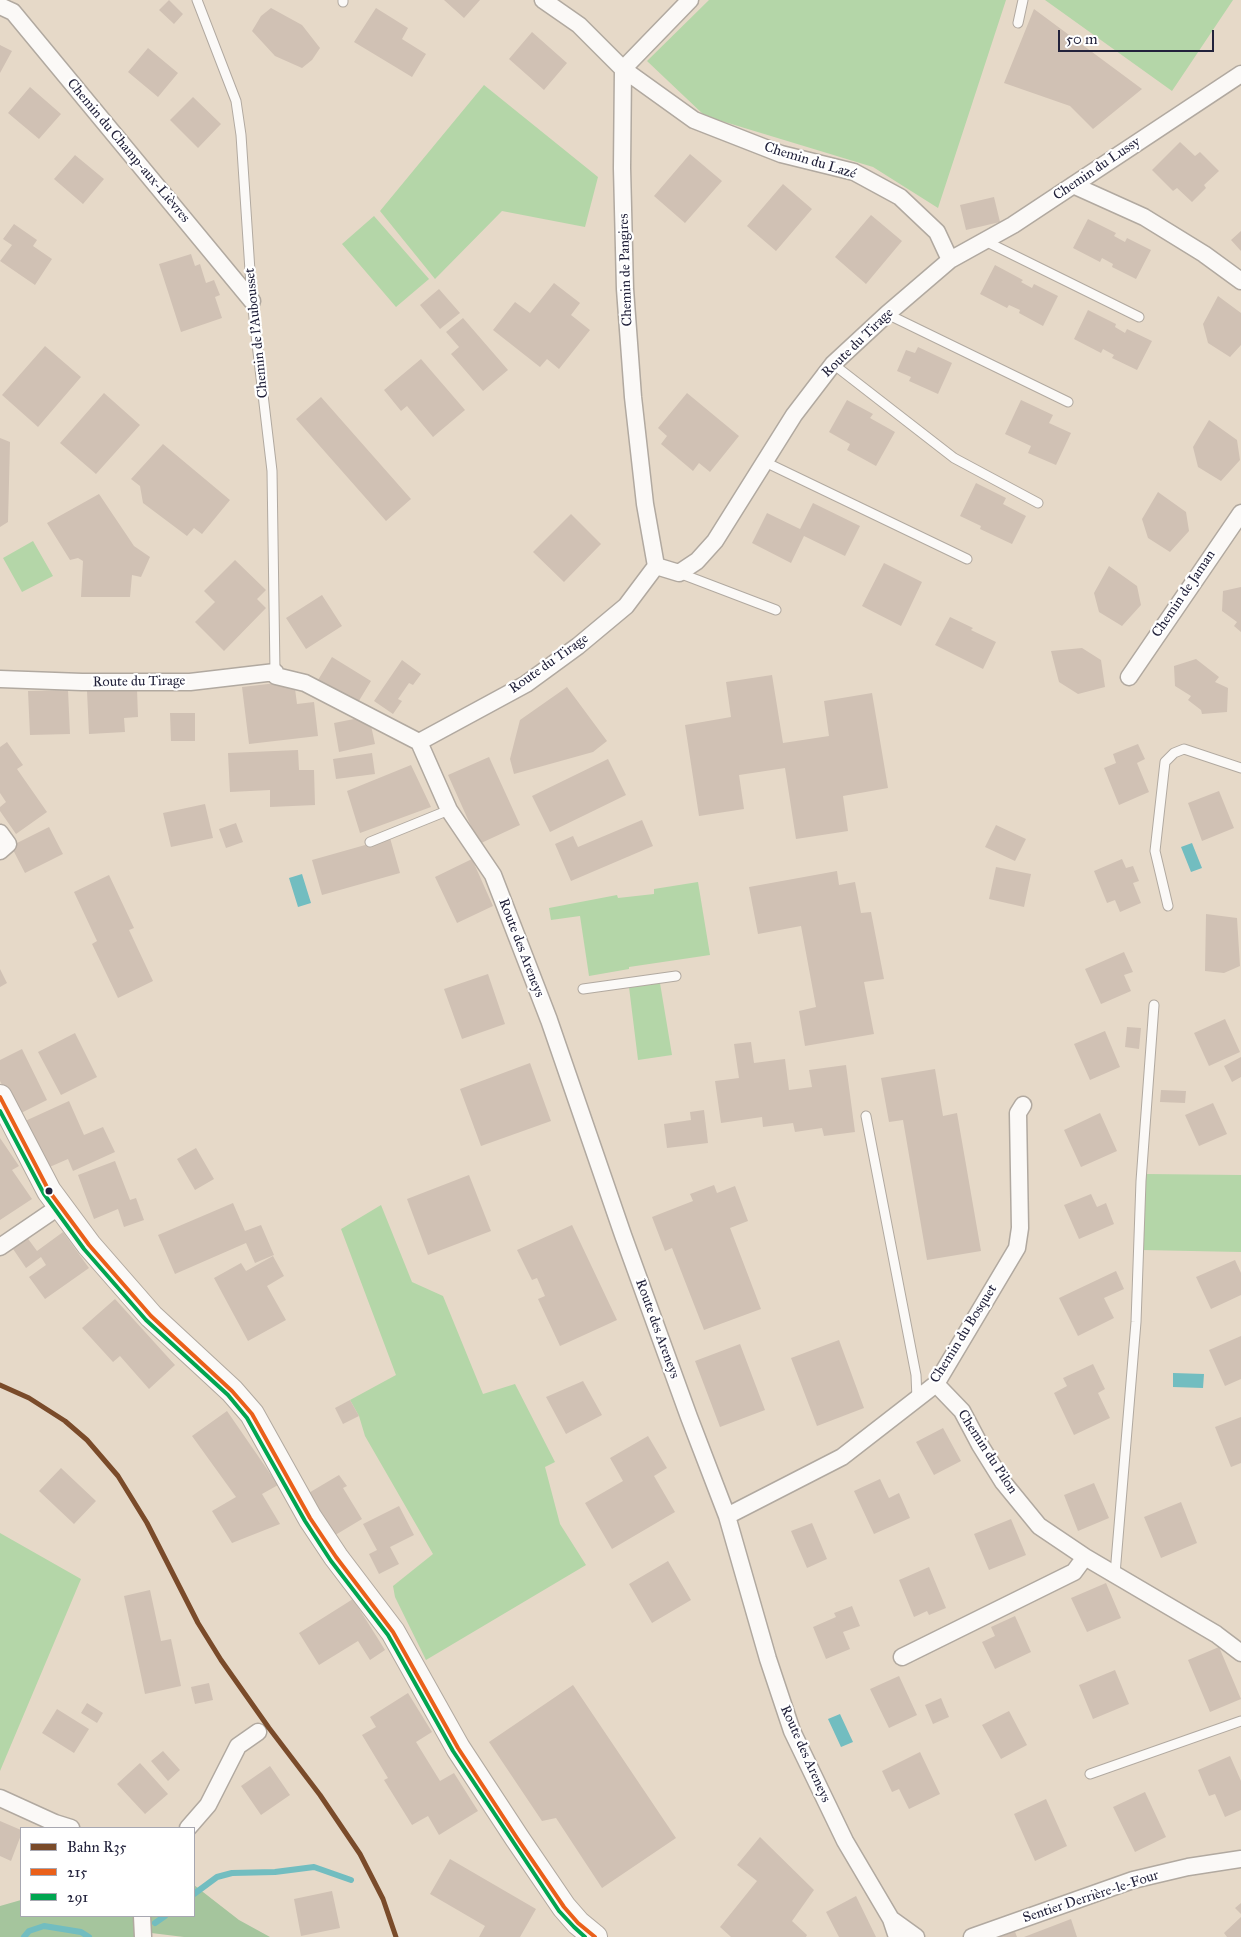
<!DOCTYPE html>
<meta charset="utf-8">
<style>
body{margin:0}
#map{position:relative;width:1241px;height:1937px;overflow:hidden;background:#e6d9c8;font-family:"IM FELL Great Primer",serif}
canvas{display:block}
.legend{position:absolute;left:20px;top:1827px;width:175px;height:90px;box-sizing:border-box;background:#fff;border:1px solid #a7a7b1;margin:0;padding:6px 9px;list-style:none;font-size:15px;color:#22223b}
.legend li{display:flex;align-items:center;gap:10px;height:25px}
.legend b{width:25px;border:1px solid #a7a7b1}
.scale{position:absolute;left:1058px;top:30px;width:156px;height:22px;box-sizing:border-box;border:2px solid #22223b;border-top:0;padding-left:6px;font-size:15px;line-height:18px;white-space:nowrap;color:#22223b;-webkit-text-stroke:4px #fff;paint-order:stroke}
</style>
<div id="map">
<canvas width="1241" height="1937"></canvas>
<ul class="legend">
<li><b style="height:6px;background:#7a4b2a"></b>Bahn R35</li>
<li><b style="height:6px;background:#ea601a"></b>215</li>
<li><b style="height:6px;background:#00a651"></b>291</li>
</ul>
<div class="scale">50 m</div>
</div>
<script>
const ctx = document.querySelector('canvas').getContext('2d');
ctx.lineJoin = 'round';
function fill(path, color) { ctx.fillStyle = color; ctx.fill(path, 'evenodd'); }
const shape = rows => new Path2D(rows.map(r => 'M' + r).join(''));
function strokePath(path, color, width, dash) { ctx.strokeStyle = color; ctx.lineWidth = width; ctx.lineCap = dash ? 'butt' : 'round'; ctx.setLineDash(dash || []); ctx.stroke(path); }
function write(font, color, halo, rows, align = 'center') {
  ctx.font = font + ' "IM FELL Great Primer",serif'; ctx.lineWidth = 4.5; ctx.setLineDash([]); ctx.textBaseline = 'middle'; ctx.strokeStyle = halo; ctx.fillStyle = color; for (const [text, x, y, turn = 0] of rows) {
    ctx.save(); ctx.translate(x, y); ctx.rotate((+turn || 0) * Math.PI / 180); ctx.textAlign = isNaN(turn) ? turn : align; if (halo) ctx.strokeText(text, 0, 0); ctx.fillText(text, 0, 0); ctx.restore();
  }
}
const green = shape([
 [709,0,1006,0,938,208,873,167,705,116,647,61],
 [1045,0,1233,0,1172,91],
 [484,85,598,177,585,227,502,211,435,279,380,211],
 [374,216,429,279,396,307,342,244],
 [33,541,53,576,22,592,3,558],
 [698,882,710,955,629,967,629,969,589,976,580,916,551,920,549,908,617,895,618,898,654,894,654,889],
 [660,983,672,1055,638,1060,629,987],
 [1146,1174,1241,1175,1241,1252,1142,1250],
 [381,1205,412,1282,443,1296,483,1394,515,1384,555,1462,545,1467,560,1524,586,1565,426,1660,395,1597,393,1586,433,1554,365,1436,359,1416,350,1400,396,1375,341,1229],
 [0,1533,81,1579,0,1771]
]);
const forest = shape([
 [194,1885,239,1920,270,1937,184,1937,143,1932,139,1937,0,1937,0,1906,21,1900,21,1916,194,1916]
]);
const water = shape([
 [1192,843,1202,868,1191,872,1181,847],
 [302,874,311,903,298,907,289,878],
 [1173,1373,1204,1374,1203,1388,1173,1387],
 [840,1714,853,1742,841,1747,828,1719]
]);
const stream = shape([
 [194,1894,217,1877,232,1873,275,1872,314,1867,351,1880],
 [155,1923,165,1916],
 [24,1937,29,1931,44,1926,81,1932,89,1937]
]);
const building = shape([
 [169,0,183,14,174,24,159,10],
 [444,0,480,0,464,18],
 [271,8,302,25,320,48,312,60,302,68,275,56,252,31,261,16],
 [376,8,408,28,402,39,426,54,412,77,354,42],
 [1034,9,1142,89,1093,129,1070,106,1004,83],
 [532,32,567,63,544,90,509,59],
 [0,45,12,51,0,73],
 [148,48,178,73,158,97,128,72],
 [30,87,61,114,39,139,8,113],
 [193,97,221,124,198,148,170,120],
 [1180,142,1195,156,1200,152,1219,171,1204,185,1206,188,1192,202,1177,188,1173,191,1152,170],
 [690,154,722,181,685,223,654,196],
 [75,155,104,179,83,204,54,179],
 [783,184,812,209,776,251,747,226],
 [994,197,1000,222,966,230,960,205],
 [871,215,902,241,866,284,835,257],
 [1088,219,1116,233,1114,236,1125,242,1127,238,1151,250,1136,279,1112,267,1113,264,1102,258,1100,262,1073,248],
 [14,224,37,240,33,246,52,259,35,285,0,261,12,245,3,239],
 [1241,231,1241,251,1231,240],
 [191,254,195,266,200,264,206,283,214,280,220,295,215,297,222,318,181,332,159,264],
 [995,265,1023,280,1021,282,1032,288,1034,284,1058,296,1043,326,1019,313,1020,310,1009,305,1007,308,980,294],
 [554,283,580,303,571,315,590,330,559,369,547,359,540,367,493,330,515,302,530,313],
 [439,289,460,313,440,329,420,305],
 [1218,296,1241,313,1241,345,1230,357,1208,343,1203,324],
 [1088,310,1116,324,1115,327,1125,333,1127,329,1152,341,1137,370,1112,358,1114,355,1103,349,1101,353,1074,339],
 [463,318,508,370,483,391,451,354,459,347,446,332],
 [45,346,81,377,38,427,2,395],
 [918,347,952,363,938,394,909,381,911,377,897,371,906,350,915,353],
 [421,359,465,410,433,437,407,406,401,411,384,390],
 [104,393,140,425,96,474,60,443],
 [687,393,739,436,710,472,699,463,693,471,661,444,667,436,658,428],
 [321,397,411,499,386,521,296,419],
 [847,400,873,414,870,418,895,432,876,466,847,450,850,444,829,432],
 [1021,400,1053,415,1049,423,1071,433,1056,465,1028,453,1031,446,1005,434],
 [1209,420,1237,440,1240,460,1221,481,1198,467,1193,447],
 [0,438,10,442,8,522,0,527],
 [163,444,230,500,202,534,194,528,187,536,143,503,140,486,131,479],
 [976,483,1006,498,1003,504,1026,516,1012,544,980,529,981,526,960,516],
 [1158,492,1186,512,1189,531,1170,552,1148,538,1142,519],
 [99,494,134,546,150,557,141,577,132,575,130,597,81,597,83,561,78,558,70,560,47,523],
 [813,503,860,526,845,556,804,536,791,563,752,543,767,513,800,529],
 [571,514,601,544,564,582,533,552],
 [235,560,266,590,257,599,266,608,224,651,195,622,215,602,204,591],
 [884,563,922,582,901,626,862,606],
 [1109,566,1137,586,1141,605,1122,626,1099,612,1094,593],
 [1241,587,1241,632,1234,626,1237,622,1222,611,1223,591],
 [322,595,342,626,306,649,286,618],
 [950,617,973,628,971,630,996,642,983,669,935,645],
 [1082,648,1101,660,1105,687,1078,694,1059,682,1051,651],
 [332,657,371,681,357,704,318,680],
 [1196,659,1219,677,1215,682,1228,688,1227,712,1202,714,1201,710,1188,700,1191,696,1175,686,1174,666],
 [402,660,421,674,413,685,409,683,398,699,402,701,393,714,374,701],
 [772,675,783,743,829,736,824,701,872,693,888,788,843,796,848,831,796,839,785,768,739,775,744,809,699,816,685,725,731,717,726,682],
 [294,681,297,704,314,702,318,736,249,744,242,687],
 [567,687,607,741,593,752,514,774,510,759,520,720],
 [137,689,138,717,124,718,125,732,89,734,87,691],
 [68,690,70,734,30,735,28,691],
 [170,713,195,713,195,741,171,741],
 [369,716,375,744,339,752,334,723],
 [7,742,23,765,17,769,47,812,16,834,0,811,0,807,6,802,0,793,0,747],
 [1138,744,1145,759,1137,763,1149,792,1119,805,1104,768,1116,763,1113,754],
 [298,750,299,770,314,770,315,805,270,807,270,790,230,792,228,753],
 [372,753,375,774,336,779,333,759],
 [489,757,520,825,479,844,448,775],
 [608,759,626,795,550,832,532,796],
 [411,765,431,807,360,833,347,791],
 [1219,791,1234,828,1202,841,1188,803],
 [205,804,213,838,171,847,163,813],
 [642,820,653,846,571,881,555,844,573,836,578,847],
 [236,823,243,842,226,848,219,829],
 [996,825,1026,839,1015,861,985,847],
 [49,827,63,854,25,873,11,846],
 [390,838,400,873,322,895,312,860],
 [472,859,493,906,457,923,435,877],
 [1122,859,1126,868,1133,866,1139,881,1133,883,1141,903,1120,912,1115,900,1107,903,1094,871],
 [996,867,1031,874,1024,907,989,899],
 [837,871,839,885,855,882,861,913,871,912,884,979,864,982,874,1034,805,1046,799,1011,816,1007,801,926,758,934,749,887],
 [109,875,134,928,129,930,153,981,118,998,92,944,97,941,74,892],
 [1206,914,1237,918,1240,966,1224,973,1205,971],
 [1124,952,1133,972,1124,975,1131,991,1101,1004,1085,969],
 [0,969,7,983,0,987],
 [488,974,505,1024,462,1039,444,989],
 [1225,1019,1240,1052,1209,1066,1194,1033],
 [1127,1027,1141,1028,1139,1049,1125,1047],
 [1105,1031,1120,1067,1090,1080,1074,1044],
 [75,1033,97,1077,61,1095,38,1052],
 [751,1042,754,1063,785,1059,789,1090,812,1087,809,1070,846,1065,855,1132,824,1136,822,1128,795,1132,793,1123,763,1127,762,1117,721,1123,715,1081,739,1078,734,1044],
 [22,1049,47,1100,17,1115,0,1081,0,1060],
 [1241,1057,1241,1077,1232,1082,1224,1066],
 [530,1063,551,1121,481,1146,460,1089],
 [935,1069,943,1116,957,1113,981,1251,927,1260,903,1120,889,1122,881,1078],
 [1161,1090,1186,1091,1185,1103,1160,1102],
 [69,1101,84,1135,103,1127,115,1152,73,1171,68,1159,45,1169,23,1122],
 [1213,1103,1227,1134,1199,1146,1185,1115],
 [704,1110,708,1143,667,1148,664,1124,691,1120,690,1112],
 [1100,1113,1117,1151,1081,1167,1064,1130],
 [0,1138,19,1166,12,1170,32,1199,0,1220],
 [196,1148,214,1179,195,1190,177,1159],
 [115,1161,130,1200,136,1198,144,1220,124,1227,118,1209,94,1219,78,1175],
 [469,1175,491,1231,428,1255,407,1199],
 [714,1185,717,1193,735,1186,748,1221,730,1228,761,1309,704,1330,672,1248,665,1251,652,1217,693,1201,690,1194],
 [1091,1194,1097,1207,1106,1203,1114,1224,1079,1239,1064,1205],
 [233,1203,245,1231,261,1225,274,1255,255,1263,246,1243,175,1274,158,1235],
 [572,1225,617,1320,560,1346,538,1299,545,1296,537,1278,532,1280,517,1250],
 [63,1232,89,1268,45,1299,29,1277,46,1265,41,1257,26,1268,11,1246,26,1236,37,1251],
 [273,1256,284,1276,267,1286,286,1320,248,1341,214,1278,241,1263,246,1271],
 [1235,1260,1241,1273,1241,1295,1211,1309,1196,1277],
 [1116,1271,1124,1289,1104,1298,1114,1318,1078,1336,1059,1298],
 [115,1299,175,1365,149,1389,120,1356,113,1362,82,1328],
 [1241,1336,1241,1379,1225,1386,1209,1350],
 [839,1340,864,1408,817,1426,791,1358],
 [740,1344,765,1410,720,1427,695,1361],
 [1093,1364,1105,1389,1098,1393,1110,1418,1074,1435,1054,1393,1067,1386,1063,1378],
 [583,1381,602,1415,566,1434,546,1397],
 [350,1400,359,1416,343,1424,335,1408],
 [227,1411,278,1485,262,1494,280,1524,232,1543,212,1511,236,1497,192,1436],
 [1241,1417,1241,1463,1231,1467,1215,1427],
 [943,1428,961,1461,934,1475,916,1442],
 [648,1436,667,1468,654,1476,675,1512,612,1549,585,1503,623,1481,610,1458],
 [61,1468,96,1501,74,1524,39,1491],
 [339,1475,347,1486,343,1488,362,1519,332,1537,307,1494],
 [880,1479,889,1498,899,1493,910,1518,874,1534,854,1491],
 [1094,1483,1109,1518,1078,1531,1064,1495],
 [1181,1502,1197,1543,1161,1558,1144,1517],
 [399,1506,414,1535,390,1547,399,1564,379,1574,369,1554,377,1550,363,1524],
 [1011,1519,1026,1555,989,1570,974,1534],
 [812,1523,827,1559,807,1568,791,1531],
 [668,1561,691,1600,652,1623,629,1584],
 [929,1567,946,1608,929,1615,927,1611,914,1617,899,1580],
 [1106,1583,1121,1618,1087,1632,1071,1598],
 [150,1590,161,1641,171,1639,181,1686,145,1694,124,1596],
 [353,1599,385,1650,370,1660,358,1641,319,1665,299,1633],
 [852,1606,860,1626,843,1632,850,1649,826,1659,813,1627,836,1617,834,1613],
 [1015,1616,1031,1652,995,1669,982,1642,995,1636,991,1627],
 [1219,1647,1241,1699,1210,1712,1188,1660],
 [1115,1670,1129,1704,1093,1719,1079,1685],
 [899,1676,917,1715,889,1728,870,1689],
 [209,1683,213,1700,195,1704,191,1687],
 [573,1685,676,1838,602,1888,556,1818,542,1821,489,1742],
 [408,1693,432,1732,416,1742,440,1781,454,1773,478,1811,439,1835,428,1816,412,1825,384,1780,388,1778,362,1735,376,1727,370,1717],
 [941,1698,949,1717,933,1724,925,1705],
 [87,1703,103,1713,97,1723,81,1713],
 [57,1709,89,1729,74,1753,42,1733],
 [1009,1711,1027,1745,1001,1759,982,1725],
 [163,1751,180,1770,168,1781,151,1761],
 [920,1752,940,1794,909,1809,899,1789,892,1792,882,1771],
 [1230,1756,1241,1781,1241,1810,1225,1817,1215,1794,1209,1796,1198,1770],
 [140,1763,168,1794,145,1814,117,1784],
 [270,1766,290,1795,261,1815,241,1786],
 [1145,1792,1166,1837,1135,1852,1113,1807],
 [1046,1799,1067,1846,1035,1861,1014,1814],
 [0,1821,21,1830,21,1835,11,1861,0,1856],
 [760,1837,814,1890,792,1921,807,1935,806,1937,731,1937,720,1927,757,1881,737,1865],
 [450,1859,536,1909,520,1937,479,1937,485,1926,430,1894],
 [332,1891,340,1928,301,1936,294,1899],
 [856,1896,876,1937,839,1937,826,1912],
 [1241,1903,1241,1914,1235,1908],
 [1241,1917,1241,1937,1227,1937,1224,1933],
 [1071,1919,1077,1937,1024,1937],
 [1014,1929,1017,1937,993,1937]
]);
const service = shape([
 [197,0,236,101,241,135,252,301,272,471,275,672],
 [343,0,343,2],
 [1018,23,1023,0],
 [985,241,1139,317],
 [887,314,1068,402],
 [833,364,954,458,1038,503],
 [765,462,967,559],
 [679,573,776,610],
 [370,842,449,810],
 [1168,906,1155,851,1165,762,1174,753,1184,749,1241,768],
 [583,989,676,976],
 [866,1116,916,1375,917,1399],
 [1115,1574,1136,1322,1141,1181,1154,1005],
 [1090,1774,1241,1721]
]);
const minor = shape([
 [543,0,579,25,623,69,694,120,781,154,854,172,900,197,937,232,950,260],
 [0,6,13,12,252,301],
 [1073,185,1144,217,1204,254,1241,281],
 [656,566,645,504,633,397,625,289,622,168,623,69,690,0],
 [1129,677,1241,513],
 [0,679,82,682,190,682,275,672,276,676,305,683,419,742,526,684,578,646,626,606,656,566,679,573,697,561,715,541,794,415,833,364,887,314,950,260,1013,225,1241,74],
 [419,742,449,810,493,875,549,1020,623,1235,689,1417,727,1516,768,1659,792,1731,845,1841,891,1919,897,1937],
 [0,833,8,844,0,851],
 [0,1247,60,1206],
 [936,1384,962,1411,980,1445,1003,1482,1039,1526,1085,1557,1216,1634,1241,1653],
 [727,1516,842,1457,936,1384,1017,1248,1020,1228,1018,1113,1023,1105],
 [902,1657,1074,1572,1085,1557],
 [0,1798,55,1823,71,1828],
 [188,1828,208,1805,238,1746,258,1732],
 [142,1916,143,1937],
 [891,1919,916,1937],
 [972,1937,1133,1880,1188,1867,1241,1859]
]);
const secondary = shape([
 [0,1097,49,1191,89,1245,151,1316,232,1391,252,1414,310,1518,336,1557,393,1632,458,1748,517,1838,564,1907,578,1923,595,1937]
]);
const bus1 = shape([
 [0,1097,49,1191,89,1245,151,1316,232,1391,252,1414,310,1518,336,1557,393,1632,458,1748,517,1838,564,1907,578,1923,595,1937]
]);
const bus2 = shape([
 [0,1111,44,1194,84,1249,146,1320,228,1395,247,1418,305,1521,331,1561,388,1635,453,1751,559,1911,574,1927,585,1937]
]);
const rail1 = shape([
 [0,1385,29,1398,65,1421,87,1440,118,1476,147,1523,198,1623,221,1660,269,1728,320,1795,360,1854,383,1899,396,1937]
]);
const markers = [
 [49,1191,4.5,"#22223b"]
];
const streetNames = [
 ["Chemin du Champ-aux-Lièvres",128,151,50],
 ["Chemin du Lazé",810,161,17],
 ["Chemin du Lussy",1097,169,-34],
 ["Chemin de Pangires",626,270,-92],
 ["Chemin de l'Aubousset",257,333,-96],
 ["Route du Tirage",858,343,-44],
 ["Chemin de Jaman",1184,594,-56],
 ["Route du Tirage",549,664,-35],
 ["Route du Tirage",139,682,-1],
 ["Route des Areneys",521,948,69],
 ["Route des Areneys",657,1329,70],
 ["Chemin du Bosquet",964,1334,-58],
 ["Chemin du Pilon",987,1452,57],
 ["Route des Areneys",805,1754,66],
 ["Sentier Derrière-le-Four",1091,1897,-18]
];
fill(green, '#b4d6a8');
fill(forest, '#a5c59d');
fill(water, '#72bdc0');
strokePath(stream, '#72bdc0', 6);
fill(building, '#d0c1b4');
strokePath(service, '#b1a9a0', 11);
strokePath(minor, '#b1a9a0', 19);
strokePath(secondary, '#b1a9a0', 26);
strokePath(service, '#fbf9f7', 9);
strokePath(minor, '#fbf9f7', 16);
strokePath(secondary, '#fbf9f7', 24);
strokePath(bus1, '#ea601a', 4);
strokePath(bus2, '#00a651', 4);
strokePath(rail1, '#7a4b2a', 5);
for (const [x, y, r, color] of markers) { const dot = new Path2D(); dot.arc(x, y, r, 0, 2 * Math.PI); ctx.fillStyle = color; ctx.fill(dot); strokePath(dot, '#fff', 2); }
write('14px', '#22223b', '#fff', streetNames);
</script>
